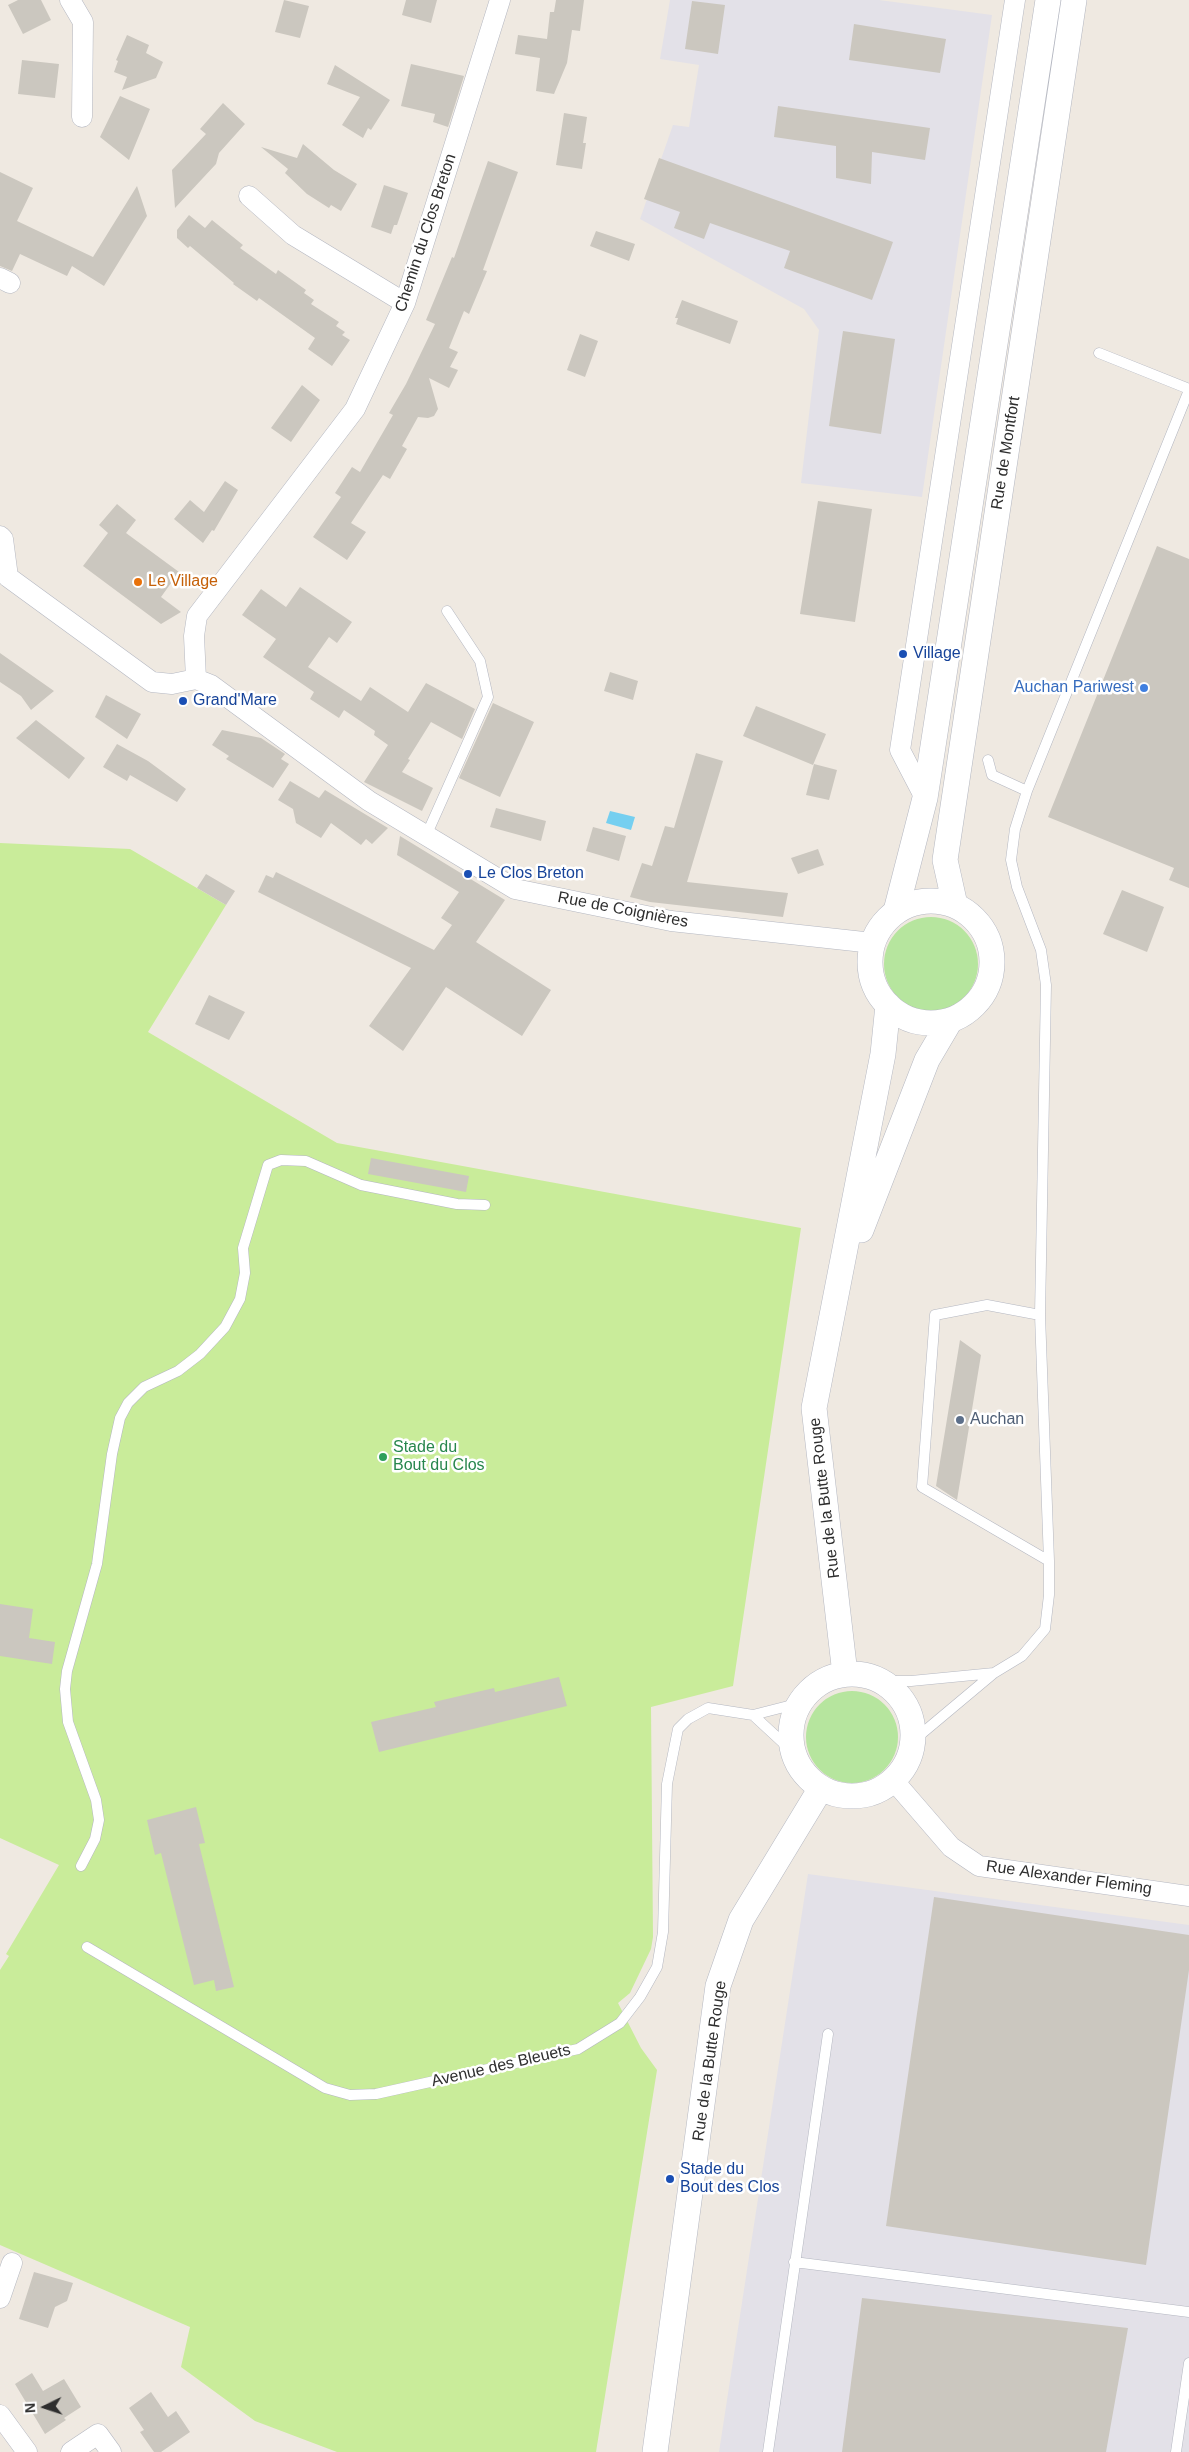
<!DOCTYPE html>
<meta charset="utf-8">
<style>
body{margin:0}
#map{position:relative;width:1189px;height:2452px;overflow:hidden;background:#efe9e1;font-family:Arial,sans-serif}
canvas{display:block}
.north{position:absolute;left:20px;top:2382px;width:50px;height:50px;-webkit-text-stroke:4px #fff;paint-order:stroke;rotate:266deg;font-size:14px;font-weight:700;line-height:20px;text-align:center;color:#2e2e2e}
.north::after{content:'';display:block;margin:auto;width:18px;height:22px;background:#2e2e2e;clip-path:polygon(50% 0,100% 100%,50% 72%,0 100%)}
</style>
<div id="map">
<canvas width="1189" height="2452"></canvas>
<div class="north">N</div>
</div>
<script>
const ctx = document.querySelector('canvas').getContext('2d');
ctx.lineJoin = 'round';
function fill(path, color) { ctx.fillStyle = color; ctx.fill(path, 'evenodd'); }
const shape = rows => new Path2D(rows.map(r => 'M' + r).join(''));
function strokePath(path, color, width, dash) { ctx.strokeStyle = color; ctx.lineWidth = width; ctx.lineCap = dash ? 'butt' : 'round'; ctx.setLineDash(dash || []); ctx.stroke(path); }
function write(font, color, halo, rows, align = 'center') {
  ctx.font = font + ' Arial,sans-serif'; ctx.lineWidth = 5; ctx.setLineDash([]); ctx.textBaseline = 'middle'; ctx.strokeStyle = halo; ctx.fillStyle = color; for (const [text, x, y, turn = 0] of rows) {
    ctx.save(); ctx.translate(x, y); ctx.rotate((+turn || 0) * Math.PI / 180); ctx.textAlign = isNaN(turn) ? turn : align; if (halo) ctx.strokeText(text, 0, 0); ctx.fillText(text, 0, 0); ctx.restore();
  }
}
const industrial = shape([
 [670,0,879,0,992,15,922,497,801,483,819,330,804,309,640,219,673,125,689,127,699,65,660,59],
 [808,1874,1189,1925,1189,2452,719,2452]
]);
const green = shape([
 '884 964a47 47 0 1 1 94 0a47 47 0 1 1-94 0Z',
 '806 1737a46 46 0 1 1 92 0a46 46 0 1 1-92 0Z'
]);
const pitch = shape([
 [0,843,130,849,226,905,148,1032,337,1143,801,1228,733,1686,651,1707,653,1937,651,1949,630,1993,618,2003,641,2048,657,2070,596,2452,337,2452,255,2421,181,2367,190,2327,0,2245,0,1970,9,1956,6,1954,59,1865,0,1838]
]);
const water = shape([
 [610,811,635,817,631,830,606,823]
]);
const building = shape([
 [18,0,41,0,51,20,23,34,8,5],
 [284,0,309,6,300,38,275,32],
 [406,0,437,0,431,23,402,15],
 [556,0,584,0,580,31,572,30,567,63,554,94,536,91,540,58,515,54,518,35,547,39,550,12,554,12],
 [692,1,725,5,718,54,685,49],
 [854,24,946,39,940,73,849,60],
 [127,35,149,45,146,53,163,62,156,78,122,90,127,77,114,72,118,61,116,60],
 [22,60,59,64,55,98,18,94],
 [411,64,464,76,448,127,433,122,435,114,401,106],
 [335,65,390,100,371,130,368,128,363,138,342,125,360,97,327,84],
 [120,96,150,109,129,160,100,137],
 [223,103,245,124,219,153,216,164,175,208,172,170,206,134,200,129],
 [778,106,930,128,925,160,872,152,871,184,836,178,836,146,774,137],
 [564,113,587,117,583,143,586,143,582,169,556,165],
 [303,144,334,170,357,184,341,211,331,205,329,208,307,194,285,173,288,169,261,147,297,158],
 [659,158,893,242,872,300,784,268,790,251,710,223,704,239,674,228,680,212,644,199],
 [488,161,518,172,483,270,487,271,469,314,464,311,449,348,458,352,450,367,458,370,449,388,429,378,438,409,434,416,428,418,418,417,402,446,407,449,390,479,383,475,351,523,366,532,347,560,313,537,341,497,335,493,352,467,360,472,393,415,389,413,406,384,435,324,426,320,452,257,454,258],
 [0,172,33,188,17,221,93,257,137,186,147,216,104,286,72,266,67,276,20,254,12,271,0,266],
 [384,185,408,193,397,225,394,225,391,234,371,227],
 [189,215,205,228,212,220,243,245,240,248,276,274,278,270,306,290,304,293,314,300,311,304,339,322,336,326,345,332,342,335,350,340,332,366,308,349,315,338,259,298,257,301,233,284,234,283,190,246,188,248,177,238,177,230],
 [596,231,635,244,629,261,590,246],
 [682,300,738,321,730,344,676,324,678,318,675,318],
 [843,331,895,339,881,434,829,426],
 [580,334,598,341,585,377,567,370],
 [302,385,320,400,291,442,271,428],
 [225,481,238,490,214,531,212,530,203,543,174,519,190,500,204,512],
 [818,501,872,509,855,622,800,614],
 [117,504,136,520,126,533,179,572,161,597,181,612,161,624,83,566,108,533,99,525],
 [1157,546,1189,559,1189,888,1169,880,1174,868,1048,817],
 [300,587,352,622,337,643,329,637,308,667,361,701,370,687,408,712,426,683,475,709,462,739,431,722,408,759,410,760,402,772,433,788,422,811,364,782,388,745,374,735,375,731,344,710,339,718,310,699,314,692,263,657,276,639,242,615,261,589,286,607],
 [0,653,54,691,31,710,21,696,0,682],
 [610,672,638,681,633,700,604,691],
 [106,695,141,714,127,739,95,717],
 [493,703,534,722,500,797,459,778],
 [756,706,826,734,813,765,743,736],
 [36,720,85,758,69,779,16,738],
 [222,730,261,738,285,754,281,759,289,764,273,788,226,759,229,756,212,745],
 [117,744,148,761,186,789,177,802,130,775,127,781,103,767],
 [696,753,723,761,687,882,788,893,783,917,650,902,630,897,642,863,652,866,665,826,674,828],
 [814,764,837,770,829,800,806,795],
 [290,781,319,798,325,790,388,828,372,844,366,839,361,845,331,823,321,838,296,823,293,809,278,800],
 [496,808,546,821,541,841,490,827],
 [593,827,626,836,619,861,586,851],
 [400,836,505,900,476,942,551,990,522,1036,446,987,403,1051,369,1026,411,968,258,892,266,875,273,878,276,872,434,950,452,925,441,918,459,892,397,855],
 [818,849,824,865,798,874,791,858],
 [206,874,235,891,226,905,197,888],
 [1122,890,1164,907,1147,952,1103,934],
 [209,995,245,1012,229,1040,195,1024],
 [371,1158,469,1176,466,1192,368,1174],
 [960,1340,981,1355,957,1500,936,1486],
 [0,1604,33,1609,29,1638,55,1642,52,1664,0,1656],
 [559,1677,567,1706,379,1752,371,1722,436,1707,434,1702,494,1688,495,1692],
 [196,1807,205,1843,199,1844,234,1987,216,1991,214,1980,194,1985,161,1853,155,1855,147,1820],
 [934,1897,1189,1935,1189,1970,1146,2265,886,2226],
 [34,2272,73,2283,67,2301,55,2307,48,2328,19,2319],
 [862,2298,1128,2328,1106,2452,842,2452],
 [32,2373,43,2391,64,2379,81,2407,64,2418,66,2420,45,2434,15,2384],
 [151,2392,168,2417,176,2411,190,2432,161,2452,154,2452,140,2432,144,2430,129,2408]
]);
const service = shape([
 [1099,353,1189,389],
 [988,760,992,775,1027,791],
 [426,836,488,697,480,661,447,611],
 [1040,1315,987,1305,935,1315,922,1487,1049,1561],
 [882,1681,911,1681,994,1673],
 [753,1715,793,1752],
 [914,1740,994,1673,1022,1656,1045,1629,1049,1595,1049,1561,1040,1315,1046,985,1041,950,1017,887,1011,860,1015,829,1027,791,1189,390],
 [81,1866,95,1839,99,1820,96,1800,68,1722,65,1689,67,1671,97,1564,112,1454,120,1418,128,1403,144,1387,178,1371,200,1354,225,1327,240,1299,245,1273,243,1248,268,1165,281,1160,306,1161,361,1185,457,1204,485,1205],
 [87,1947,325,2088,350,2095,376,2094,578,2049,620,2023,640,1997,657,1967,663,1932,667,1784,678,1729,688,1719,708,1708,753,1715,800,1703],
 [794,2262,1189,2312],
 [768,2452,828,2034],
 [1176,2452,1189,2363]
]);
const minor = shape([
 [70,0,83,22,82,117],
 [249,196,293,235,405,303],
 [0,278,10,283],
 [0,536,3,539,8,577],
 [8,577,152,682,172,684,196,679],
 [196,679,194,636,197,616,355,409,405,303,500,0],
 [196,679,211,685,369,801,515,889,671,921,873,943],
 [925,798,900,750,1015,0],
 [894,1781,951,1847,979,1866,1189,1896],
 [0,2298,12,2263],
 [0,2415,27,2452],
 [71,2452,98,2434,111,2452]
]);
const tertiary = shape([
 '870 962a61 61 0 1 1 122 0a61 61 0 1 1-122 0Z',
 [955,905,945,860,1074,0],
 [896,911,925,798,1048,0],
 [861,1230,927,1060,950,1021],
 '791 1735a61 61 0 1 1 122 0a61 61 0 1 1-122 0Z',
 [845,1674,814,1408,883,1054,888,1005],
 [655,2452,718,1986,741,1920,821,1788]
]);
const markers = [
 [138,582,5,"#e8710a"],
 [903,654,5,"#1a4fb4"],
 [1144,688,5,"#3f7fe0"],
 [183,701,5,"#1a4fb4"],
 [468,874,5,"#1a4fb4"],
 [960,1420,5,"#5c6f8a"],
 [383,1457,5,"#2e9e5b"],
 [670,2179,5,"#1a4fb4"]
];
const streetNames = [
 ["Chemin du Clos Breton",426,233,-72],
 ["Rue de Montfort",1006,453,-81],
 ["Rue de Coignières",623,910,11],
 ["Rue de la Butte Rouge",825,1498,-97],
 ["Rue Alexander Fleming",1069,1878,8],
 ["Rue de la Butte Rouge",710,2061,-82],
 ["Avenue des Bleuets",501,2066,-13]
];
const foodNames = [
 ["Le Village",148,582]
];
const transitNames = [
 ["Village",913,654],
 ["Grand'Mare",193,701],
 ["Le Clos Breton",478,874],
 ["Stade du",680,2170],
 ["Bout des Clos",680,2188]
];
const shopNames = [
 ["Auchan Pariwest",1134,688]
];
const serviceNames = [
 ["Auchan",970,1420]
];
const leisureNames = [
 ["Stade du",393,1448],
 ["Bout du Clos",393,1466]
];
fill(industrial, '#e3e1e8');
fill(green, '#b6e59e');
fill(pitch, '#c9ec9a');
fill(water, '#75cff0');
fill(building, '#cbc7bf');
strokePath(service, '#b4b7c1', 11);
strokePath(minor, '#b4b7c1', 21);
strokePath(tertiary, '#b4b7c1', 26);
strokePath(service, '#fff', 10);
strokePath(minor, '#fff', 20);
strokePath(tertiary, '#fff', 25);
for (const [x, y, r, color] of markers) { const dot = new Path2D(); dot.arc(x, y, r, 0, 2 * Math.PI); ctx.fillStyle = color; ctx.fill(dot); strokePath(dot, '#fff', 2); }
write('16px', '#2e2e2e', '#fff', streetNames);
write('16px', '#c56008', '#fff', foodNames, 'left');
write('16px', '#164399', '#fff', transitNames, 'left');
write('16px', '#366cbe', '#fff', shopNames, 'right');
write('16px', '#4e5e75', '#fff', serviceNames, 'left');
write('16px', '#27864d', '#fff', leisureNames, 'left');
</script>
